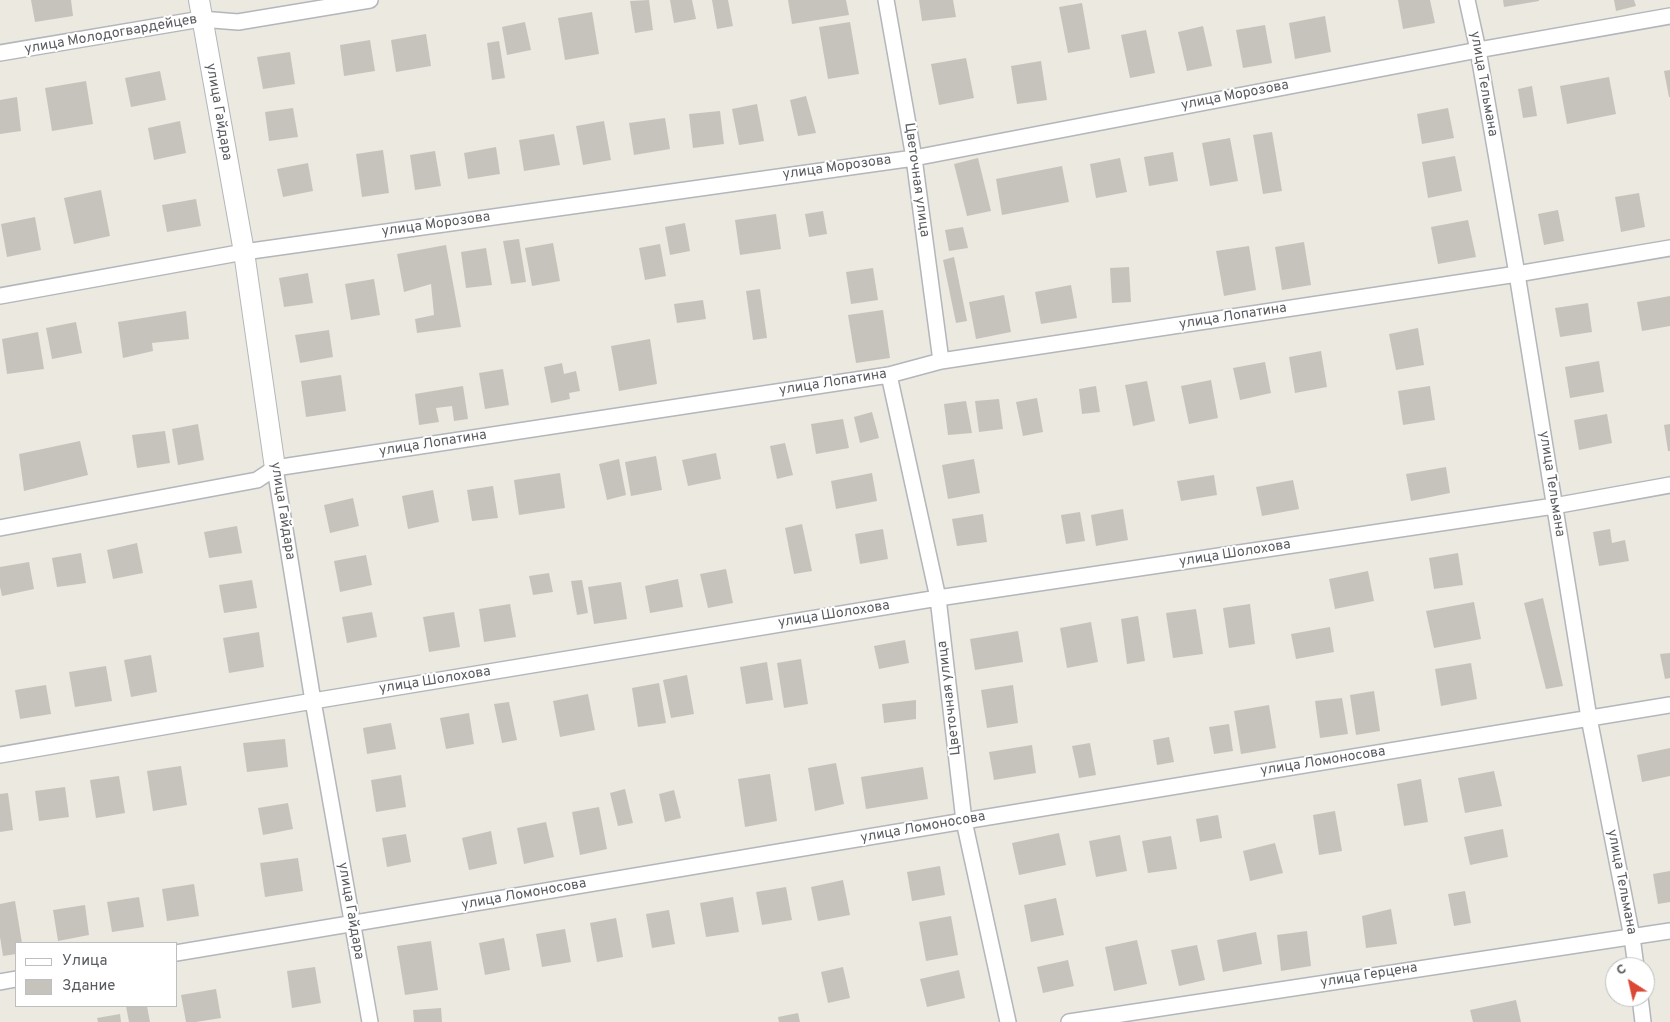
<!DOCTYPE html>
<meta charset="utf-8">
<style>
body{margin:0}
#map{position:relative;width:1670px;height:1022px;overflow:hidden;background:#ebe9e0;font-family:Overpass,sans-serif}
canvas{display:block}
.legend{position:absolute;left:15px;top:942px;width:162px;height:65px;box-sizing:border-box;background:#fff;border:1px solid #bdbebf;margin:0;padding:6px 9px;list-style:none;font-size:15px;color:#595c60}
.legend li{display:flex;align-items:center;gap:10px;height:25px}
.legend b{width:25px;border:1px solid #bdbebf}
.north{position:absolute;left:1605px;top:957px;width:50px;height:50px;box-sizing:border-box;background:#fff;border:1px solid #bdbebf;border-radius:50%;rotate:325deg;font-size:14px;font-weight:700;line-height:20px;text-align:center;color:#595c60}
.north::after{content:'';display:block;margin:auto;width:18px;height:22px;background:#db4836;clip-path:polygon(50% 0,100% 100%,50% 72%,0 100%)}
</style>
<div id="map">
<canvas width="1670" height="1022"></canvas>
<ul class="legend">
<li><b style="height:6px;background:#fff"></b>Улица</li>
<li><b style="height:14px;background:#c6c3bd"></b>Здание</li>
</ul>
<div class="north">С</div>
</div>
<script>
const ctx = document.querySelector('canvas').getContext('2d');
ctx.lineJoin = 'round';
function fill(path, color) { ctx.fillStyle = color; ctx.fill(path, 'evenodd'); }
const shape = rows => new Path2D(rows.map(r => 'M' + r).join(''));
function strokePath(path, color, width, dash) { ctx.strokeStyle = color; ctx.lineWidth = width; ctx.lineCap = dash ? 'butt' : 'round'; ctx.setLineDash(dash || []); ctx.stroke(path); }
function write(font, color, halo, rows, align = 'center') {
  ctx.font = font + ' Overpass,sans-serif'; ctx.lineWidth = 4; ctx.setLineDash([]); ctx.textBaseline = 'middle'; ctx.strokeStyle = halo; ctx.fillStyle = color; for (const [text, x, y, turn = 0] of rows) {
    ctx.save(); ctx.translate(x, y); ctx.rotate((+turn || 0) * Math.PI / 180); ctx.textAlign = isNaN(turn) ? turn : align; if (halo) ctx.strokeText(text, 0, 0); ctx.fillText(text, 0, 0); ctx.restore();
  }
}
const building = shape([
 [31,0,71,0,73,16,35,22],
 [649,0,653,30,635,33,630,1],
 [670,0,692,0,696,19,674,23],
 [712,0,728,0,733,26,717,29],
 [788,0,846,0,849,15,792,24],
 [919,0,953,0,956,17,922,21],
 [1398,0,1430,0,1435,23,1403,29],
 [1503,0,1539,0,1539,1,1504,7],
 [1614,0,1634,0,1636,6,1616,11],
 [1082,3,1090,49,1068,53,1059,7],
 [592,12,599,54,565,60,558,18],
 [1325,16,1331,52,1295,59,1289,23],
 [525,22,531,50,507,55,502,27],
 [850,22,859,74,828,79,819,27],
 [1265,25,1272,63,1243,68,1236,30],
 [1203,26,1212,66,1187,71,1178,32],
 [1146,30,1155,73,1130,78,1121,35],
 [426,34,431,66,396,72,391,40],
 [370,40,375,71,344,76,340,45],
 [499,41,505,78,492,80,487,43],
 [290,52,295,84,263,89,257,57],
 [966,58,974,98,939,105,931,64],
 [1041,61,1047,100,1017,104,1011,66],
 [1670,70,1670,97,1669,97,1664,71],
 [160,71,166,100,131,107,125,78],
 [1609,77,1616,114,1567,124,1560,86],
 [86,81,93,124,52,131,45,88],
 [1532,86,1537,116,1523,118,1518,89],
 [806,96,816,133,798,136,790,100],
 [17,97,21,131,0,134,0,100],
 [757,104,764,141,739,145,732,109],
 [293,108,298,137,269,141,265,112],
 [1448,108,1454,138,1422,144,1417,114],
 [720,111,724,144,693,148,689,114],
 [665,118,670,149,634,155,629,123],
 [180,121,186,153,154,160,148,128],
 [604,121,611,160,583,165,576,126],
 [1272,132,1282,191,1263,194,1253,135],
 [554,134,560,165,524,171,519,140],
 [1230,138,1238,181,1210,186,1202,143],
 [496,147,500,174,468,179,464,153],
 [383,150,389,193,362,197,356,154],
 [435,151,441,186,415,190,410,155],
 [1173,152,1178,181,1149,186,1144,157],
 [1455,156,1462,191,1428,198,1422,162],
 [978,158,991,211,967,216,954,164],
 [1120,158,1127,192,1096,198,1090,164],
 [308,163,313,191,283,197,277,169],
 [1062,166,1069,202,1002,215,996,179],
 [101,190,110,236,74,244,64,198],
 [1639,193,1645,227,1621,232,1615,197],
 [196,199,201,226,167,232,162,205],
 [1558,210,1564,241,1544,245,1538,214],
 [823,211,827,234,809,237,805,214],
 [776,214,781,249,740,255,735,220],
 [35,217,41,250,7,257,1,224],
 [1468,220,1476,257,1438,264,1431,227],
 [685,223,690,251,670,255,665,227],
 [963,227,968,248,949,251,945,230],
 [519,239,526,282,511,284,503,241],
 [1304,242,1311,285,1282,290,1275,247],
 [553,243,560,281,532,286,525,248],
 [660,244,666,276,645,280,639,248],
 [446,245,461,327,417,333,415,319,434,315,431,284,404,292,397,254],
 [1249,246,1256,290,1224,296,1216,251],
 [486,248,492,285,466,288,461,252],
 [954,257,967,321,956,323,943,260],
 [1129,267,1131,302,1112,303,1110,268],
 [873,268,878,300,851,304,846,272],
 [308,273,313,303,284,307,279,278],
 [374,279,380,315,351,320,345,284],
 [1071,285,1077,318,1041,324,1035,292],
 [760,289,767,338,753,340,746,291],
 [1004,295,1011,332,976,339,969,302],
 [1670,296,1670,326,1642,331,1637,302],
 [703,300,706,319,677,323,674,304],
 [1588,303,1592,332,1560,337,1555,308],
 [883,310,890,358,856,363,848,315],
 [186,311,189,339,152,343,153,351,123,358,118,322],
 [76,322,82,353,52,359,46,328],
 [1418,328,1424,365,1396,370,1389,334],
 [329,330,333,357,300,363,295,335],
 [38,332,44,369,7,374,2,339],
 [650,339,657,384,619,391,611,346],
 [1321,351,1327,387,1295,393,1289,357],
 [1599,361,1604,392,1570,398,1565,367],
 [1265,362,1271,393,1240,400,1233,368],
 [562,363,564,374,576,371,580,391,569,393,570,399,551,403,544,367],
 [503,369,509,405,485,409,479,373],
 [341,375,346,411,306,417,301,381],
 [1211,380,1218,418,1189,424,1181,386],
 [1147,381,1155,421,1133,426,1125,385],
 [463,386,468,419,454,421,452,406,436,408,439,422,419,425,415,394],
 [1096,386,1100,412,1082,414,1079,389],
 [1430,386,1435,420,1403,425,1398,391],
 [1037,398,1043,432,1023,436,1016,402],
 [999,399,1003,429,979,432,975,401],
 [966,401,972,433,948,435,944,404],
 [872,412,879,438,860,443,854,417],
 [1607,414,1612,443,1579,450,1574,420],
 [843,419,849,448,816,454,811,424],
 [198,424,204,460,178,465,172,429],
 [1670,424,1670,451,1668,451,1664,425],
 [165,431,170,463,137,468,132,435],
 [80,441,88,475,24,491,19,454],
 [785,443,793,475,777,479,770,446],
 [716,453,721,479,688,486,682,460],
 [656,456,662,490,631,496,625,462],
 [619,459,626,495,607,500,599,464],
 [974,459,980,493,948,499,942,465],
 [1446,467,1450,493,1411,501,1406,474],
 [560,473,565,508,519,515,514,480],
 [872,473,877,501,836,509,831,481],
 [1214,475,1217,495,1181,501,1177,481],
 [1293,480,1299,509,1262,516,1256,487],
 [493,486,498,518,472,521,467,490],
 [433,490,439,522,408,529,402,496],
 [353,498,359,526,330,533,324,505],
 [1123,509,1128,540,1096,546,1091,515],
 [1080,512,1085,541,1066,544,1061,515],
 [983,514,987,542,957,546,952,519],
 [802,524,812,571,794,574,785,528],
 [237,526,242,553,209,558,204,532],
 [883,529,888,559,860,564,855,534],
 [1610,529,1612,543,1625,540,1629,561,1599,566,1593,532],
 [137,543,143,573,113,579,107,550],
 [81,553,86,583,57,587,52,558],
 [1458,553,1463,585,1434,589,1429,558],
 [366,555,372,585,340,592,334,561],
 [29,562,34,589,2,596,0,587,0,567],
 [726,569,733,603,708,608,700,574],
 [1368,571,1374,601,1335,609,1329,579],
 [549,573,553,592,533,595,529,576],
 [678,579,683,607,650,613,645,586],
 [252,580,257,608,224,613,219,585],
 [582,580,588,613,577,615,571,581],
 [621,582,627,619,594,624,588,587],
 [1543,598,1563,686,1546,689,1524,603],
 [1474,602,1481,639,1434,648,1426,611],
 [510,604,516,637,484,642,479,609],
 [1250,604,1255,644,1229,648,1223,608],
 [1196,609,1203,654,1173,658,1166,613],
 [372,612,377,637,347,643,342,617],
 [454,612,460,647,429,652,423,617],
 [1138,616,1145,661,1127,664,1121,619],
 [1091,622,1098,662,1067,668,1060,628],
 [1330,627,1334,652,1296,659,1291,634],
 [1018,631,1023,662,975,670,970,639],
 [259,632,264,667,229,673,223,638],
 [905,640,909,663,879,669,874,646],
 [1670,653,1670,678,1665,679,1660,654],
 [151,655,157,692,131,697,124,660],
 [801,659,808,704,784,708,777,663],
 [767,662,773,700,746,704,740,667],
 [1471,663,1477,699,1441,706,1435,669],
 [106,666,112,701,75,707,69,672],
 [687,675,694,714,671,718,663,680],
 [659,683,666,723,638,727,632,688],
 [46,685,51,714,20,719,15,690],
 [1013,685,1018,723,987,728,981,690],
 [1374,691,1380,731,1356,735,1350,695],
 [588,694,595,730,560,737,553,701],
 [1342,698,1348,734,1320,738,1315,701],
 [916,700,916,719,884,723,882,704],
 [509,702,517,740,502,743,494,704],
 [1269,705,1276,748,1241,754,1234,711],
 [469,713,474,744,446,749,440,718],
 [391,723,396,749,367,754,363,728],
 [1229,724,1233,751,1214,754,1209,727],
 [1169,737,1174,762,1157,765,1153,740],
 [285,739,288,767,247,772,243,743],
 [1090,743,1096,775,1079,778,1072,746],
 [1032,745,1036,773,994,780,989,752],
 [1670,748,1670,776,1642,782,1637,755],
 [836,763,844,804,815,811,808,768],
 [181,766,187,805,153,811,147,771],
 [923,767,928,799,866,809,861,777],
 [1494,771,1502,806,1465,813,1458,778],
 [770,774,777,821,745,827,738,779],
 [401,775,406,807,376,812,371,780],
 [119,776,125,813,96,818,90,780],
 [1421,779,1428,822,1404,826,1397,784],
 [65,787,69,817,39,821,35,791],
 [625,789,633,823,618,826,610,793],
 [674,790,681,818,665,822,659,794],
 [8,793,13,830,0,832,0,794],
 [288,803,293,829,263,835,258,808],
 [599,807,607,849,580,855,572,812],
 [1335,811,1342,851,1319,855,1313,815],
 [1218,815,1222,838,1200,842,1196,819],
 [546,822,554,857,524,864,517,828],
 [1503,829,1508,857,1470,865,1464,837],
 [491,831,497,864,469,870,462,838],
 [1059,833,1066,865,1019,875,1012,843],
 [406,834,411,862,387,867,382,838],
 [1120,835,1127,871,1096,877,1089,841],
 [1171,836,1177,869,1148,873,1142,841],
 [1275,843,1283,873,1250,881,1243,851],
 [298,858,303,891,265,897,260,863],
 [940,866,945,895,912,901,907,872],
 [1670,871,1670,902,1658,904,1653,874],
 [843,880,850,915,818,921,811,887],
 [194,884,199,916,167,921,162,889],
 [786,887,792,920,762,925,756,892],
 [1465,891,1471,923,1454,926,1448,894],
 [139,897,144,927,112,932,107,902],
 [733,897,739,932,706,937,700,903],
 [1056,898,1064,935,1031,942,1024,905],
 [15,901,22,943,16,943,16,954,3,956,0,937,0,904],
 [85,905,89,935,58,941,53,910],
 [1391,909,1397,944,1366,948,1362,916],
 [669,910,675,944,652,948,646,914],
 [951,916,958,955,926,961,919,922],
 [616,918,623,957,597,962,590,923],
 [565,929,571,962,542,967,536,934],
 [1307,931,1311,966,1281,971,1277,935],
 [1256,932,1262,964,1223,972,1217,940],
 [504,938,510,970,485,975,479,943],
 [1137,940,1147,984,1114,991,1105,947],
 [431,941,438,990,405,995,397,946],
 [1197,945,1205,980,1179,986,1171,950],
 [1068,960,1074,986,1043,993,1037,967],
 [315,967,321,1003,292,1008,287,971],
 [843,967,850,998,828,1003,821,972],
 [959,970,965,998,927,1007,920,979],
 [216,989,221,1018,196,1022,186,1022,181,995],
 [1516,1000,1521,1022,1473,1022,1470,1010],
 [126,1006,147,1006,150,1022,129,1022],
 [441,1008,442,1022,414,1022,413,1010],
 [798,1013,800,1022,779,1022,778,1017],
 [120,1014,121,1022,98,1022,97,1018]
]);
const minor = shape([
 [886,0,914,158,941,361],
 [1467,0,1478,50,1517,274,1589,718,1632,937,1636,967],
 [0,53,201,19,238,22,370,0],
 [0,296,244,252,914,158,1478,50,1670,16],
 [889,375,938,598,964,821,1008,1022],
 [275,468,313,701,370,1022],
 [0,528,257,480,275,468,889,375,941,361,1517,274,1670,248],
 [0,755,313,701,938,598,1554,506,1670,485],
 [176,953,964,821,1670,705],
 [0,982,16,979],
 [1640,997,1643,1022],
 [1069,1022,1670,931]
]);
const tertiary = shape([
 [199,0,244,252,275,468]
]);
const streetNames = [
 ["улица Молодогвардейцев",111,35,-10],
 ["улица Тельмана",1483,84,80],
 ["улица Морозова",1235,96,-11],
 ["улица Гайдара",218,112,80],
 ["улица Морозова",837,168,-8],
 ["Цветочная улица",916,180,82],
 ["улица Морозова",436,225,-8],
 ["улица Лопатина",1233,317,-9],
 ["улица Лопатина",833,383,-9],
 ["улица Лопатина",433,444,-9],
 ["улица Тельмана",1551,484,81],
 ["улица Гайдара",282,511,81],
 ["улица Шолохова",1235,554,-9],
 ["улица Шолохова",834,615,-9],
 ["улица Шолохова",435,681,-9],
 ["Цветочная улица",950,698,-97],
 ["улица Ломоносова",1323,762,-9],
 ["улица Ломоносова",923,828,-10],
 ["улица Тельмана",1621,882,79],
 ["улица Ломоносова",524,895,-10],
 ["улица Гайдара",350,911,80],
 ["улица Герцена",1369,976,-9]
];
fill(building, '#c6c3bd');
strokePath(minor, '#b3b6ba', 18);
strokePath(tertiary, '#b3b6ba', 22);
strokePath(minor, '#fff', 15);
strokePath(tertiary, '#fff', 20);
write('14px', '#595c60', '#fff', streetNames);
</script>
